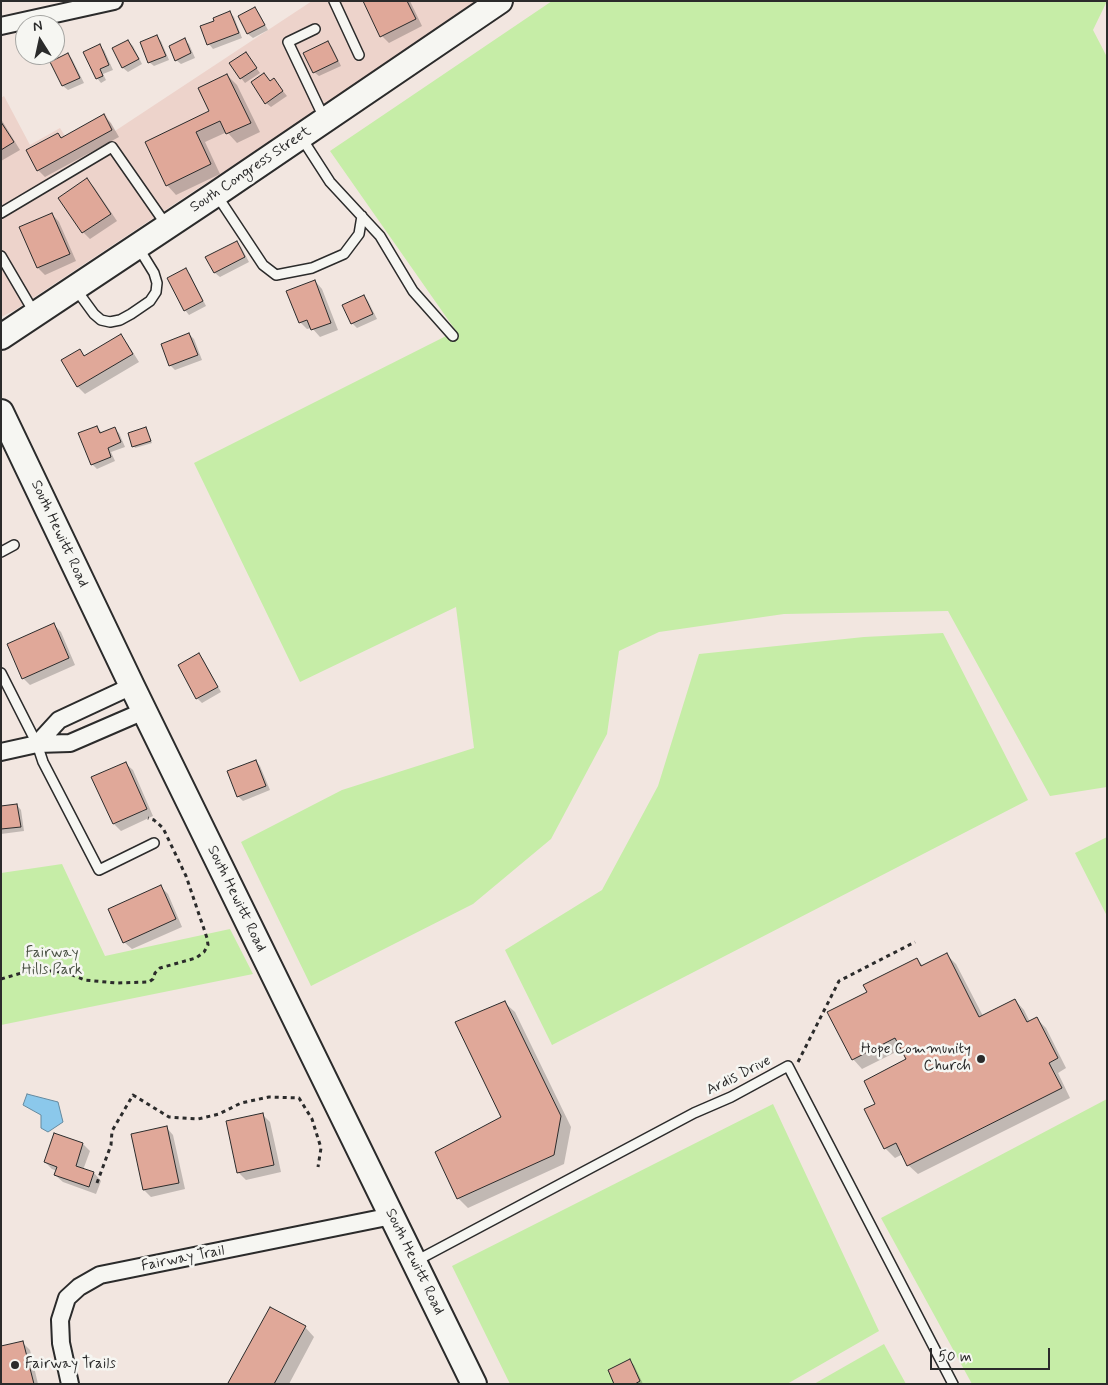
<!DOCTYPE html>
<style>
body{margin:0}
#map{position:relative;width:1108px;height:1385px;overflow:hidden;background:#f2e6e0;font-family:Mynerve,sans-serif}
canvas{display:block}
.frame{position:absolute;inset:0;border:2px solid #2b2b2b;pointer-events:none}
.north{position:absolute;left:15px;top:15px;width:50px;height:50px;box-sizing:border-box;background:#f6f6f2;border:1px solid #a5a5a2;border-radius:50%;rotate:350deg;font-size:14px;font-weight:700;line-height:20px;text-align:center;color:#2b2b2b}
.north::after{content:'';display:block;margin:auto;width:18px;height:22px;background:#2b2b2b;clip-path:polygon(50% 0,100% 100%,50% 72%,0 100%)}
.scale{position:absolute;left:930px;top:1348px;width:120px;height:22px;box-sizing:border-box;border:2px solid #2b2b2b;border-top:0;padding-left:6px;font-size:15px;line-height:18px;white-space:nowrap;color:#2b2b2b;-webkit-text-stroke:4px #f6f6f2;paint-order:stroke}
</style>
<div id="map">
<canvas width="1108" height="1385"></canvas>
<div class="frame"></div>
<div class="north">N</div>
<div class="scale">50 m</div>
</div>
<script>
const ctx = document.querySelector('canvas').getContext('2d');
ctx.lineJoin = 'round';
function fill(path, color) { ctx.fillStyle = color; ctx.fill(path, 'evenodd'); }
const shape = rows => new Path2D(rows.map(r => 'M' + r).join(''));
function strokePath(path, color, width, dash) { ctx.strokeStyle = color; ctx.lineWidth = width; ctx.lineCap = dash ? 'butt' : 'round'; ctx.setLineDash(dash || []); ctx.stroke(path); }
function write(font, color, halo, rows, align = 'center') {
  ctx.font = font + ' Mynerve,sans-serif'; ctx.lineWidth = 5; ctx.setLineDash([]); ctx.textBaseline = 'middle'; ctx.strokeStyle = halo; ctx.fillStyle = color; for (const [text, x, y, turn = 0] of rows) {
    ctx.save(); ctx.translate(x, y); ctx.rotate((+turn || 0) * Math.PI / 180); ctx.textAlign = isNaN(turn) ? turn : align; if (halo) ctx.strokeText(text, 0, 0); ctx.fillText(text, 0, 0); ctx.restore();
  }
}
const built = shape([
 [312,1,486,1,354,91,197,189,15,310,1,317,1,98,4,96,30,145,60,128,65,136,105,113,115,131]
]);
const green = shape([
 [552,1,1107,1,1093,30,1107,57,1107,787,1050,796,948,611,784,614,659,632,619,651,607,734,551,839,473,904,311,986,241,842,342,790,474,748,456,607,300,682,194,463,456,331,330,151],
 [943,633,1028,800,552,1045,505,950,602,890,658,786,699,654,864,637],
 [1107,837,1107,916,1075,853],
 [62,864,105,956,230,929,253,974,1,1025,1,873],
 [1107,1099,1107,1384,972,1384,881,1218],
 [773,1104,879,1331,787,1384,510,1384,452,1266],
 [884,1344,906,1384,814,1384]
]);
const water = shape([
 [27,1094,58,1102,63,1122,48,1132,41,1128,41,1115,23,1105,27,1094]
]);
const shadow = shape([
 [364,1,410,1,422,26,389,43,382,36],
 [255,9,259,13,268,30,253,38,248,34,239,17],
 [230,13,234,17,242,38,213,49,209,44,202,27,215,22],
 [157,37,161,41,169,60,154,66,149,62],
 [184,40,189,44,195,58,181,64,176,60],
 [128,41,133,46,142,64,128,72,123,68,114,49],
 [328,42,332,47,341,66,319,76,314,72],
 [99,46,104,50,113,70,103,74,106,80,101,83,97,78],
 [68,54,72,59,84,83,68,90,63,86,52,62],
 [246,54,260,73,245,83,241,78],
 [227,75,237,85,260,132,237,143,227,132,205,142,220,174,176,195,167,185,146,143,211,112],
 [271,82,278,85,287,96,271,107,266,103],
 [104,116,111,123,119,137,45,177,38,170,58,135,62,138],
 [1,119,20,150,1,161],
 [87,180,94,187,117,221,90,239,83,232],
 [52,214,59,222,76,261,45,275,38,268],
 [236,242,241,247,249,262,220,277,215,273,207,258],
 [185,270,190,274,206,306,189,315,185,310],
 [315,281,322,289,338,330,320,337,312,328,307,329,300,322],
 [364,296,368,301,377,319,357,328,352,323],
 [189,334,194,339,202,360,175,370,170,365],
 [120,336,127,343,139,362,85,394,78,387,62,361,79,350,85,356],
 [97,427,102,433,114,429,119,433,125,447,111,452,115,461,97,469,92,464],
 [147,430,152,443,135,448,134,446],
 [54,625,61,632,75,665,30,685,23,678],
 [199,655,203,659,221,692,202,703,197,698],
 [256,761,260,766,270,790,243,801,238,796],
 [125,763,133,770,153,816,121,831,114,824],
 [17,805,21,810,24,831,1,834,1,807],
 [161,887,168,894,182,927,132,949,124,942],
 [946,954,956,964,983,1016,1015,1000,1024,1010,1030,1022,1037,1019,1046,1028,1066,1068,1058,1073,1070,1098,918,1174,908,1165,903,1154,895,1158,885,1148,877,1104,908,1060,902,1049,862,1069,853,1059,868,992,917,959,923,966],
 [505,1003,515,1012,571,1127,564,1164,468,1208,458,1198,502,1118],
 [263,1115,270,1122,281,1172,246,1180,239,1173,228,1122],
 [166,1127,173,1135,185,1189,151,1197,144,1190],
 [55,1135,83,1144,90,1151,83,1170,94,1173,101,1181,96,1194,63,1182,55,1175,57,1171,52,1169,45,1162],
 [305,1327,314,1337,289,1384,231,1384],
 [23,1343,30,1350,38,1384,1,1384],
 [630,1361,634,1365,643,1384,615,1384]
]);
const building = shape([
 [363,1,407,1,416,19,380,37,363,1],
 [255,7,265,25,247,34,238,16,255,7],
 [230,11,239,33,207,45,200,26,214,21,213,18,230,11],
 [157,35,166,56,148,63,140,42,157,35],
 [185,38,191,53,175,61,169,46,185,38],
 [128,40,139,59,122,68,112,48,128,40],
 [328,41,338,61,313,73,303,53,328,41],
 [100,44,109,65,100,69,103,76,96,79,83,52,100,44],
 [246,52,257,68,240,79,229,63,246,52],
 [68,53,80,78,62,86,50,62,68,53],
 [264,73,270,81,274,78,283,91,265,104,251,82,264,73],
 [227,74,251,123,226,134,220,121,196,132,211,164,166,186,145,142,209,111,198,88,227,74],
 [104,114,112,130,37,171,26,150,58,133,61,138,104,114],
 [1,122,14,142,1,150,1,122],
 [87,178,111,214,82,233,58,198,87,178],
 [52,213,70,254,37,268,19,227,52,213],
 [237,241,245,257,214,273,205,257,237,241],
 [186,268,203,301,184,311,167,278,186,268],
 [315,280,331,323,311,330,307,320,299,323,286,291,315,280],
 [364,295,373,314,351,324,342,305,364,295],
 [189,333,198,355,169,366,161,344,189,333],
 [121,334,133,354,77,387,61,360,80,349,84,356,121,334],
 [97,426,100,433,115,427,121,442,108,448,111,457,91,465,78,433,97,426],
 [146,427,151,441,132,447,128,433,146,427],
 [54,623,69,658,22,679,7,644,54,623],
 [199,653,218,687,196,699,178,665,199,653],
 [256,760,266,786,237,797,227,771,256,760],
 [126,762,147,809,113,824,91,777,126,762],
 [17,804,21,827,1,829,1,806,17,804],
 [161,885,176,919,123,943,108,909,161,885],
 [947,953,979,1017,1015,999,1027,1022,1037,1017,1058,1058,1049,1063,1062,1088,907,1166,896,1143,884,1149,864,1109,875,1104,864,1081,906,1059,895,1038,852,1060,827,1012,867,992,863,985,917,958,921,966,947,953],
 [505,1001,561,1116,554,1155,457,1199,435,1152,501,1117,455,1022,505,1001],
 [263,1113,274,1165,237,1173,226,1121,263,1113],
 [167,1126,179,1183,143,1190,131,1134,167,1126],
 [54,1133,83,1143,76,1166,94,1172,89,1187,54,1175,57,1167,44,1162,54,1133],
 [270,1307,306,1326,274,1384,230,1384,228,1383,270,1307],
 [23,1341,34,1384,1,1384,1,1346,23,1341],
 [630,1359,640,1381,635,1384,614,1384,608,1370,630,1359]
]);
const path = shape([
 [1,979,28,971,54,971,70,974,85,980,116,983,149,982,153,979,155,973,160,968,196,958,204,952,208,945,207,938,186,876,163,828,154,820,148,818],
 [798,1062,839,981,915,942],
 [97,1183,111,1145,112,1131,133,1095,169,1117,198,1119,219,1114,241,1103,269,1097,299,1098,312,1119,321,1148,318,1167]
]);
const lane = shape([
 [334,1,359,55],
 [315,29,288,42,325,120],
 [301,137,330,182,380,236,413,291,453,336],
 [216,194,263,265,276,275,312,268,344,254,359,234,362,216],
 [1,213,112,147,167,226],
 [1,256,35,314],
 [75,288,94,314,101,320,110,322,120,320,131,314,150,301,156,292,157,283,154,273,138,247],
 [1,552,14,545],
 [1,673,37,744,43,762,99,870,154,843],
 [414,1262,694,1113,731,1097,788,1066,953,1384]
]);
const street = shape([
 [1,26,114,1],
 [37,744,59,720,132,686],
 [1,752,37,744,70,743,144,711],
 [70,1384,61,1343,60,1320,67,1298,79,1287,100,1275,392,1216]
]);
const secondary = shape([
 [1,337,216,194,500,1],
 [1,412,132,686,474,1384]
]);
const markers = [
 [981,1059,5,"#2b2b2b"],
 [15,1365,5,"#2b2b2b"]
];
const streetNames = [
 ["South Congress Street",251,170,-34],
 ["South Hewitt Road",59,534,65],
 ["South Hewitt Road",236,899,64],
 ["Ardis Drive",739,1076,-27],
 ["Fairway Trail",183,1259,-11],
 ["South Hewitt Road",414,1262,64]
];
const parkNames = [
 ["Fairway",52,954],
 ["Hills Park",52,971]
];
const poiNames = [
 ["Hope Community",971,1050],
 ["Church",971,1067],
 ["Fairway Trails",25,1365,"left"]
];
fill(built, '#edd3cb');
fill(green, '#c6eda7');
fill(water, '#8bc8eb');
strokePath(water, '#65899e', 1);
fill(shadow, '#0003');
fill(building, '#e0a899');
strokePath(building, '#2b2b2b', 1);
strokePath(lane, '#2b2b2b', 12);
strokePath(street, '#2b2b2b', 20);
strokePath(secondary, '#2b2b2b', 28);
strokePath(path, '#2b2b2b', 3, [4, 4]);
strokePath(lane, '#f6f6f2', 9);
strokePath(street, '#f6f6f2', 16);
strokePath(secondary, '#f6f6f2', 24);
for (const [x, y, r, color] of markers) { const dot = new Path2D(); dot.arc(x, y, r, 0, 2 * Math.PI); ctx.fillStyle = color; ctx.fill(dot); strokePath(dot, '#f6f6f2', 2); }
write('15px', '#2b2b2b', '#f6f6f2', streetNames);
write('15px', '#4a5244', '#f6f6f2', parkNames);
write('15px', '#2b2b2b', '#f6f6f2', poiNames, 'right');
</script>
